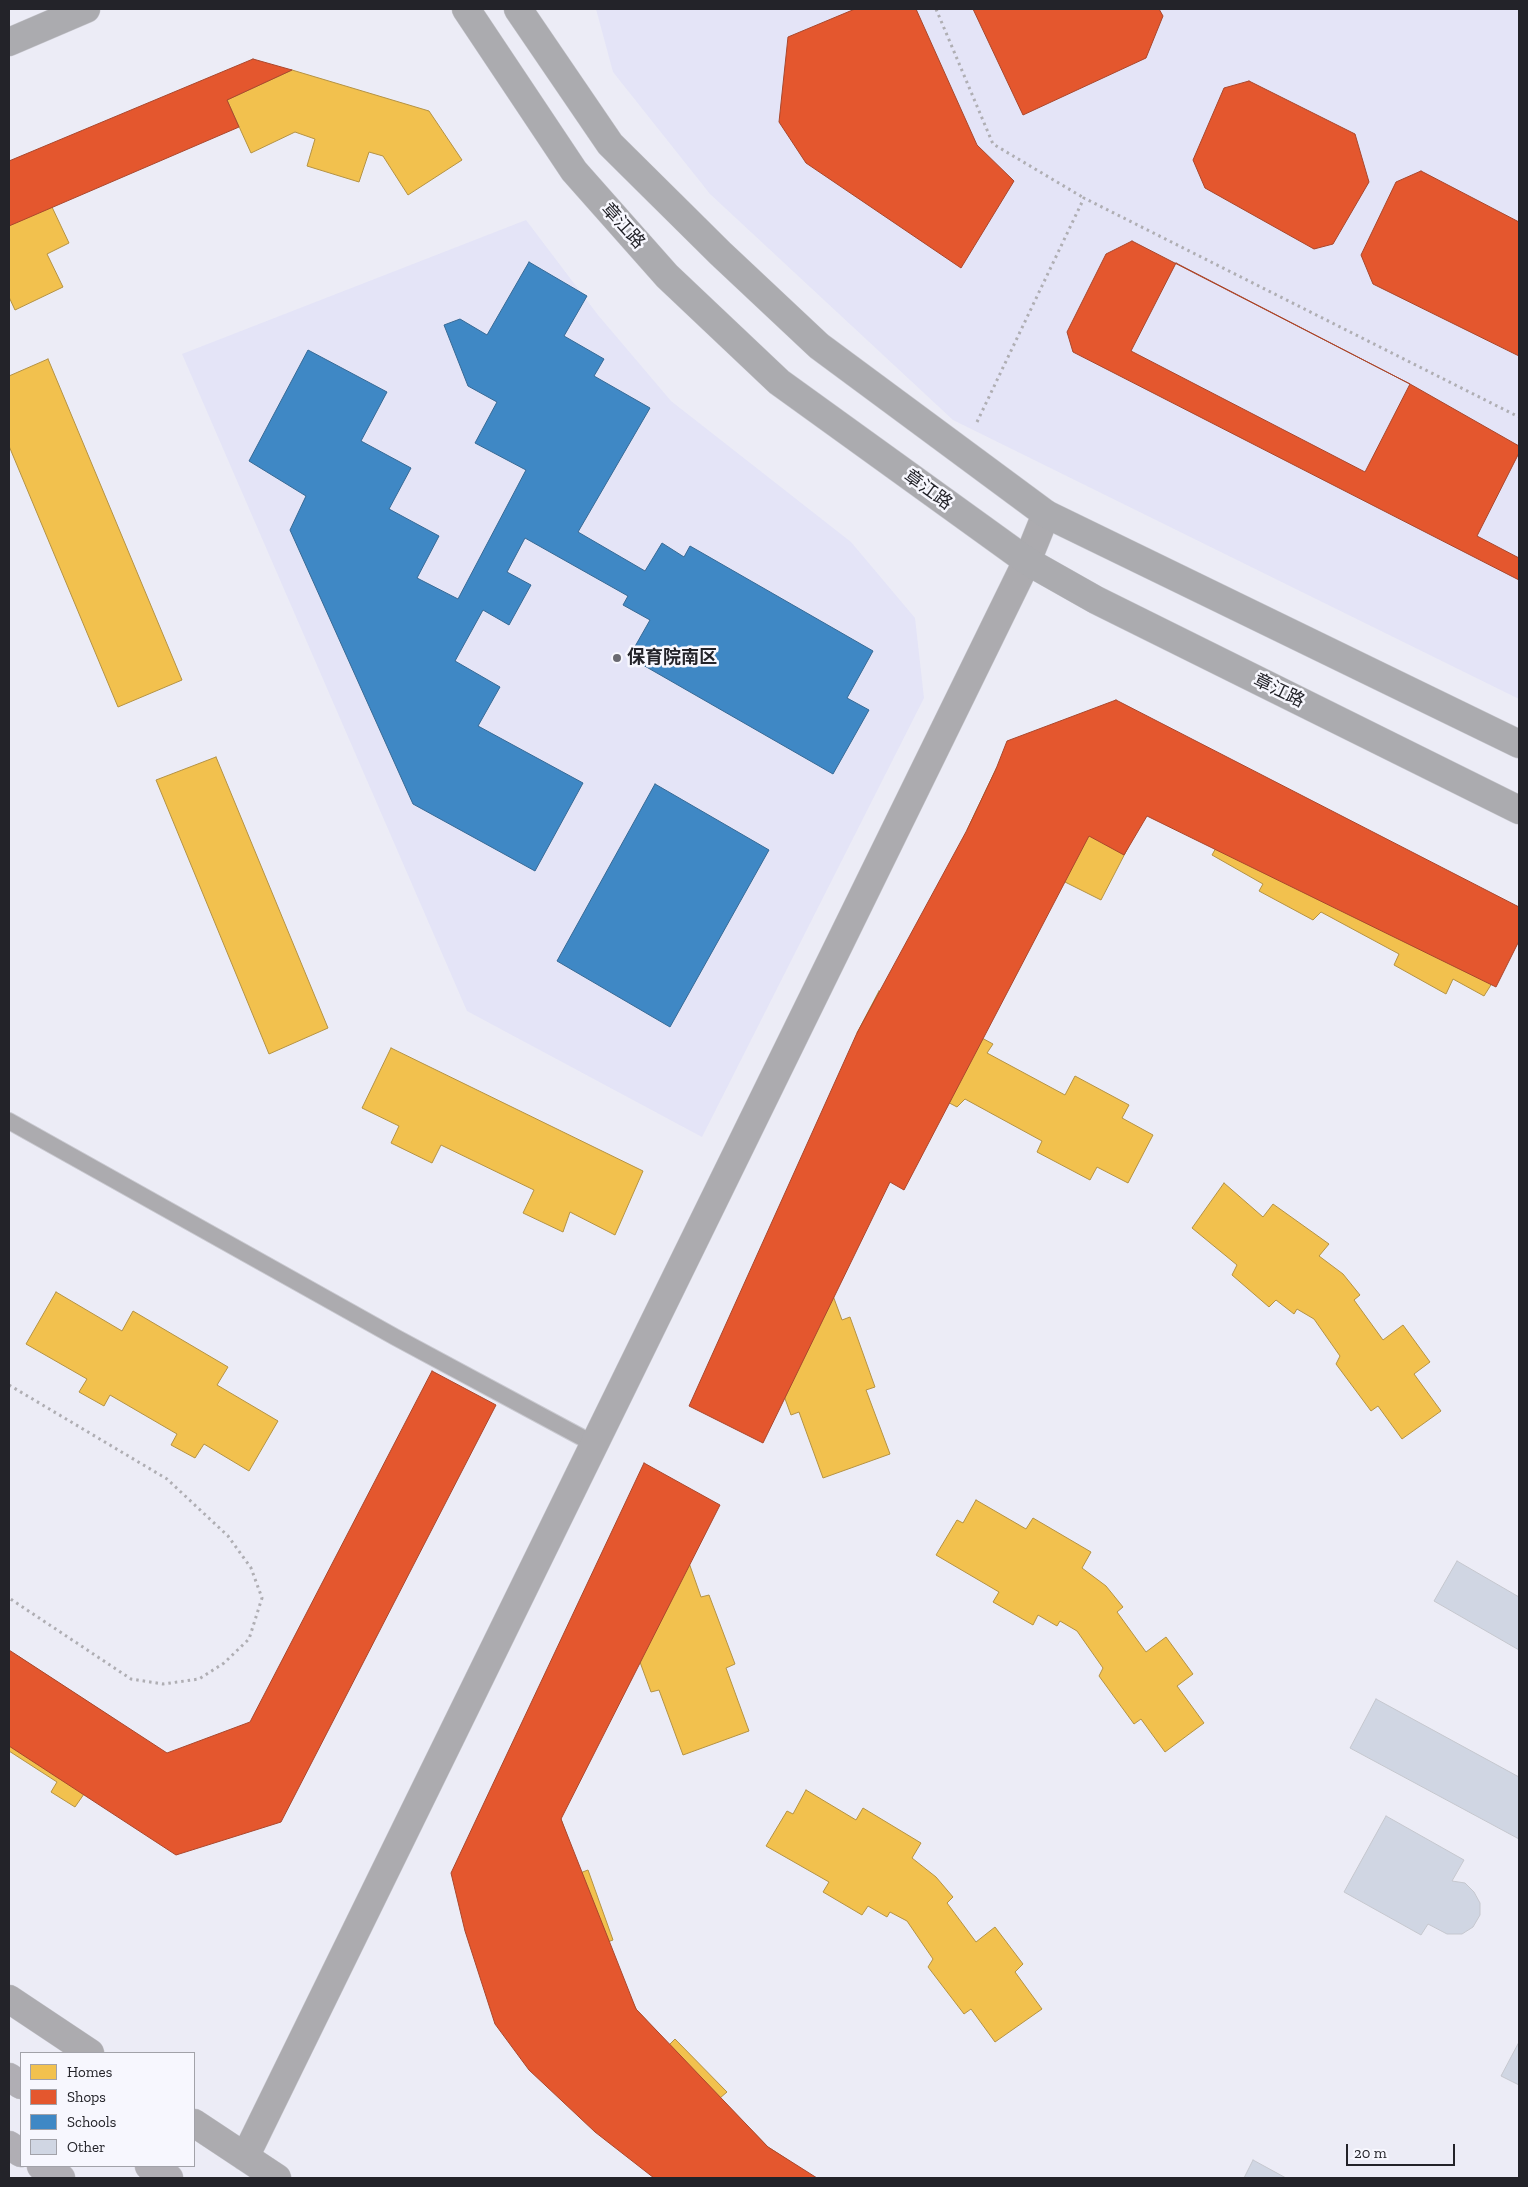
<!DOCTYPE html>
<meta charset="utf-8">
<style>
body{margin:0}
#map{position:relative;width:1528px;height:2187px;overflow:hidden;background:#ececf6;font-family:"Zilla Slab",serif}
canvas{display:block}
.frame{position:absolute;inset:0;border:10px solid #232329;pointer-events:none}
.legend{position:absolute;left:20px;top:2052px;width:175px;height:115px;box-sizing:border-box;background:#f7f7fe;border:1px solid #a2a2a9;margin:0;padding:6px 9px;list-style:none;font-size:15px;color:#232329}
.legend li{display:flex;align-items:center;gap:10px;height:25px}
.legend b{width:25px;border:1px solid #a2a2a9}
.scale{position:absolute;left:1346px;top:2144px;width:109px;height:22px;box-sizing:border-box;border:2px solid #232329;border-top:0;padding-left:6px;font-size:15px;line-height:18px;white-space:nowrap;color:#232329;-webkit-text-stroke:4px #f7f7fe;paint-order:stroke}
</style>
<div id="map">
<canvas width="1528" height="2187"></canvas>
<div class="frame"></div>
<ul class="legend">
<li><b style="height:14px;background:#f2c14e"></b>Homes</li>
<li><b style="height:14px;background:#e4572e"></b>Shops</li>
<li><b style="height:14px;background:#3f88c5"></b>Schools</li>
<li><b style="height:14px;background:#d0d6e3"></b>Other</li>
</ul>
<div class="scale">20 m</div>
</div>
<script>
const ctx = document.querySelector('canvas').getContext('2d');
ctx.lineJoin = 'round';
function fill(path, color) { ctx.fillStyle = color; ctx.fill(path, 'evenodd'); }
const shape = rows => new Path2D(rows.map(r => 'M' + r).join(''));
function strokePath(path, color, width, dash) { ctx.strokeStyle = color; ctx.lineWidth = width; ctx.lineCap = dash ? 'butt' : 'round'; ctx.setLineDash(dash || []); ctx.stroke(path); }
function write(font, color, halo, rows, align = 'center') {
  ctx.font = font + ' "Zilla Slab","Noto Sans SC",serif'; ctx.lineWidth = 5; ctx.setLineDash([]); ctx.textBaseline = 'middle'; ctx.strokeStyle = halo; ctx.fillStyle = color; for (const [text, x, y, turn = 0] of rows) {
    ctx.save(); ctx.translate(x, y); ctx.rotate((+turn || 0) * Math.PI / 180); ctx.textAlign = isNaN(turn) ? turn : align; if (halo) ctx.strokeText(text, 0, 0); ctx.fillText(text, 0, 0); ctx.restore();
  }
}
const built = shape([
 [596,9,1519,9,1519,699,953,420,710,194,613,72],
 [526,220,598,315,671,401,851,542,915,618,924,698,702,1137,467,1011,182,354]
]);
const homes = shape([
 [292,70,429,111,462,160,408,195,383,156,369,152,359,182,307,166,315,139,295,132,251,153,227,100,292,70],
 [12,172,32,214,51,205,69,243,47,254,63,287,15,310,9,297,9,174,12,172],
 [48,359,182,680,118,707,9,446,9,376,48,359],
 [216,757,328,1028,269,1054,156,780,216,757],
 [996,769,1133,838,1101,900,1053,876,1048,886,1011,867,1017,855,967,830,996,769],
 [1241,803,1292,831,1299,821,1351,847,1344,856,1425,901,1431,889,1486,918,1479,931,1519,934,1519,940,1484,996,1453,979,1446,994,1394,965,1399,954,1321,912,1313,920,1259,891,1263,884,1212,855,1241,803],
 [879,991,935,1033,943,1017,993,1044,987,1053,1065,1095,1075,1076,1129,1105,1122,1118,1153,1135,1128,1183,1097,1167,1090,1180,1037,1152,1042,1141,965,1099,957,1107,902,1078,906,1070,857,1033,879,991],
 [391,1048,643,1171,615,1235,570,1212,563,1232,523,1213,534,1190,441,1145,432,1163,391,1143,399,1126,362,1108,391,1048],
 [1224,1183,1263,1217,1273,1204,1329,1244,1319,1256,1343,1274,1360,1295,1354,1300,1383,1340,1403,1325,1430,1362,1414,1374,1441,1411,1402,1439,1378,1406,1371,1411,1336,1364,1340,1356,1314,1319,1297,1309,1294,1314,1276,1300,1269,1307,1232,1275,1237,1265,1192,1228,1224,1183],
 [822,1266,842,1320,850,1317,875,1387,866,1390,890,1454,823,1478,799,1412,791,1415,766,1347,775,1344,756,1290,822,1266],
 [56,1292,122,1331,133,1311,228,1367,217,1385,278,1421,249,1471,204,1444,195,1458,171,1445,177,1434,110,1395,104,1406,79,1392,87,1379,26,1344,56,1292],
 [976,1500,1026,1529,1033,1518,1091,1552,1082,1568,1106,1586,1123,1607,1117,1612,1146,1652,1166,1637,1193,1674,1177,1686,1204,1723,1165,1752,1141,1719,1134,1724,1099,1676,1103,1668,1077,1631,1060,1621,1057,1626,1038,1615,1033,1625,993,1602,999,1592,936,1555,957,1520,963,1523,976,1500],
 [682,1543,701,1597,709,1595,735,1664,726,1668,749,1731,683,1755,659,1690,651,1692,626,1624,635,1621,615,1568,682,1543],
 [19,1657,111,1717,100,1735,160,1773,128,1822,84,1794,75,1807,51,1792,57,1782,9,1751,9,1675,19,1657],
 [806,1790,856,1820,863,1808,921,1843,912,1858,936,1877,953,1897,947,1903,976,1942,995,1927,1023,1964,1015,1972,1042,2009,995,2042,971,2009,964,2014,928,1967,933,1959,907,1921,890,1912,887,1917,868,1906,862,1915,823,1892,829,1882,766,1846,787,1811,793,1814,806,1790],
 [561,1819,580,1873,588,1870,613,1940,605,1943,636,2009,595,2017,562,2031,538,1965,530,1968,505,1900,514,1896,494,1843,561,1819],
 [636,2009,669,2045,675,2039,727,2092,720,2098,768,2147,815,2178,724,2178,728,2172,714,2162,701,2176,668,2147,662,2153,611,2101,618,2095,578,2054,601,2029,595,2017,636,2009]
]);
const shops = shape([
 [855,9,916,9,977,145,1014,181,961,268,806,163,779,122,788,37,855,9],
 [973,9,1159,9,1163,16,1146,58,1023,115,973,9],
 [253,59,292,70,227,100,239,127,9,226,9,161,253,59],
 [1249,81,1355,134,1369,182,1333,244,1314,249,1205,188,1193,160,1224,88,1249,81],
 [1421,171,1519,222,1519,356,1373,284,1361,255,1396,182,1421,171],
 [1132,241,1410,384,1519,446,1519,580,1073,352,1067,332,1106,254,1132,241],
 [1176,263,1410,384,1365,472,1131,351,1176,263],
 [1519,453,1519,558,1477,536,1519,453],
 [1116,700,1519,907,1519,941,1496,987,1147,816,1124,855,1089,836,904,1190,890,1182,763,1443,689,1406,857,1033,967,830,996,769,1007,741,1116,700],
 [432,1371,496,1405,281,1822,176,1855,9,1746,9,1650,167,1753,250,1722,432,1371],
 [644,1463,720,1505,561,1819,636,2009,768,2147,817,2178,654,2178,595,2132,529,2070,495,2024,465,1931,451,1873,644,1463]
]);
const schools = shape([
 [529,262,587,296,564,336,604,359,594,376,650,408,578,532,645,571,662,543,684,557,690,546,873,651,847,698,869,710,833,774,629,657,650,620,623,605,628,596,525,538,507,572,531,585,509,625,483,610,455,661,500,687,478,726,583,783,535,871,413,804,290,530,306,496,249,461,308,350,387,392,361,441,411,468,389,509,439,536,417,578,458,599,526,470,475,443,497,402,468,386,444,325,460,319,487,335,529,262],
 [655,784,769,850,670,1027,557,961,655,784]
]);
const building = shape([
 [1457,1561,1519,1597,1519,1650,1434,1601,1457,1561],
 [1376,1699,1519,1777,1519,1839,1350,1748,1376,1699],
 [1386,1816,1464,1860,1452,1881,1465,1883,1474,1892,1480,1903,1480,1915,1473,1927,1462,1934,1447,1934,1428,1924,1421,1935,1344,1892,1386,1816],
 [1519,2042,1519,2085,1501,2076,1519,2042],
 [1253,2160,1286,2178,1244,2178,1253,2160]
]);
const path = shape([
 [936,9,993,144,1084,198],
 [977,422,1084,198,1519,417],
 [9,1385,167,1479,228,1536,251,1568,262,1598,249,1639,224,1663,199,1679,163,1684,131,1679,9,1598]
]);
const service = shape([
 [9,1121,395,1337,594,1444]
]);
const tertiary = shape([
 [9,1999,90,2053],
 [194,2123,277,2178],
 [245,2157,1027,561,1046,514]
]);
const secondary = shape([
 [466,9,574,171,667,276,779,382,1027,561,1096,600,1519,810],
 [518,9,610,144,720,253,819,346,1046,514,1519,744],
 [9,42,86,9]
]);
const primary = shape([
 [9,2077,21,2085],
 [9,2145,21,2153],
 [41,2166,61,2178],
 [149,2166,169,2178]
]);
const markers = [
 [617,658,5,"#696971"]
];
const streetNames = [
 ["章江路",623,226,48],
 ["章江路",928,490,36],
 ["章江路",1279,691,26]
];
const poiNames = [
 ["保育院南区",627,658]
];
fill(built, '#e4e4f7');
fill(homes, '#f2c14e');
strokePath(homes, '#b49243', 1);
fill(shops, '#e4572e');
strokePath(shops, '#aa472c', 1);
fill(schools, '#3f88c5');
strokePath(schools, '#376a96', 1);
fill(building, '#d0d6e3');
strokePath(building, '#c5c7ce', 1);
strokePath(service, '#c9c9d0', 18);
strokePath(tertiary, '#c9c9d0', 29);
strokePath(secondary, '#c9c9d0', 29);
strokePath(primary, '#c9c9d0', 29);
strokePath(path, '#afaeb3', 3, [2.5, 4]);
strokePath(service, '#acabaf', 16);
strokePath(tertiary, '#acabaf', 28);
strokePath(secondary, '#ababaf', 28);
strokePath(primary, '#b0aeb4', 28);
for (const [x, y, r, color] of markers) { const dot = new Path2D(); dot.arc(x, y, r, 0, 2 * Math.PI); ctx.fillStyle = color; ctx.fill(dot); strokePath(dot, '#f7f7fe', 2); }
write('18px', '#232329', '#f7f7fe', streetNames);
write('bold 18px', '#232329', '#f7f7fe', poiNames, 'left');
</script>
